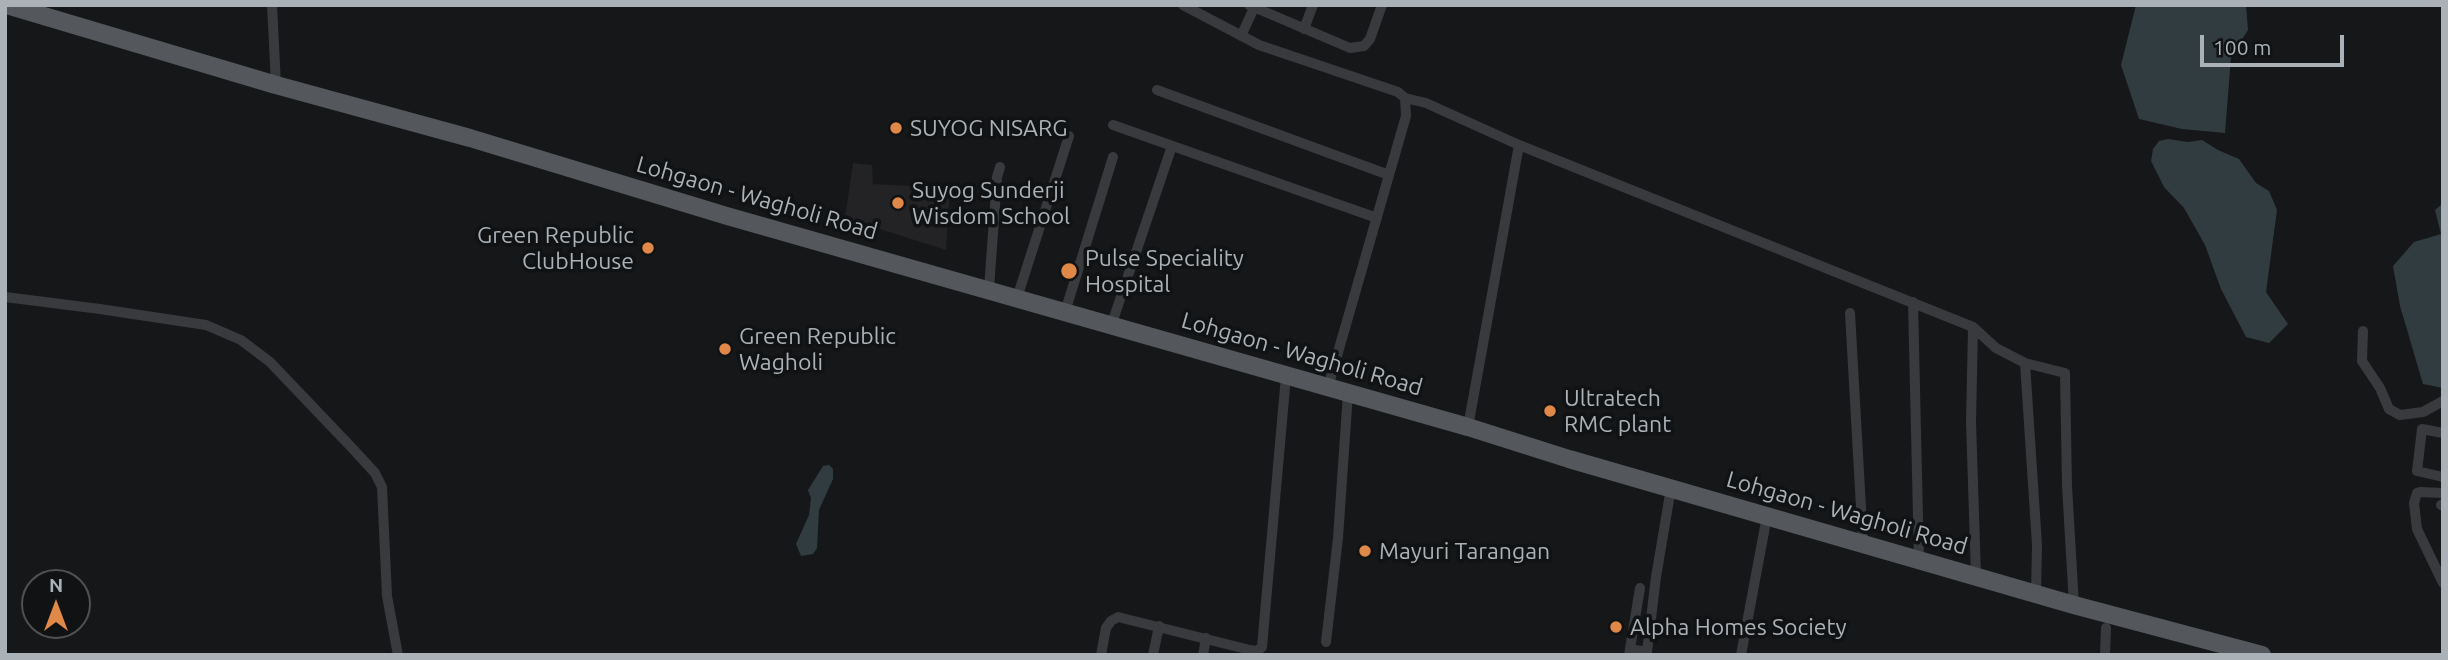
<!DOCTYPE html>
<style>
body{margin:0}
#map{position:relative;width:2448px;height:660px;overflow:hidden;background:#161718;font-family:Ubuntu,sans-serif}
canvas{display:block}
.frame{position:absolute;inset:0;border:7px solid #aab1b7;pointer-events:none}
.north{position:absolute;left:21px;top:569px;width:70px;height:70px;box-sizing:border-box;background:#111213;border:2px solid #4e5255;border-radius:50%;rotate:0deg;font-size:19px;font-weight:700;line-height:28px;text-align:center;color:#aab1b7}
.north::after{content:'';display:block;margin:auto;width:24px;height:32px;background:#df8848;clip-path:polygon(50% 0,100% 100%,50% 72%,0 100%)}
.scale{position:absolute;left:2200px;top:35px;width:144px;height:32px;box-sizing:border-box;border:4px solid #aab1b7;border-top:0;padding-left:9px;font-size:21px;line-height:24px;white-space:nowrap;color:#aab1b7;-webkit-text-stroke:5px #111213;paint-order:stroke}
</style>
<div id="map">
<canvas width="2448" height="660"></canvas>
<div class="frame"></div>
<div class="north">N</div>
<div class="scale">100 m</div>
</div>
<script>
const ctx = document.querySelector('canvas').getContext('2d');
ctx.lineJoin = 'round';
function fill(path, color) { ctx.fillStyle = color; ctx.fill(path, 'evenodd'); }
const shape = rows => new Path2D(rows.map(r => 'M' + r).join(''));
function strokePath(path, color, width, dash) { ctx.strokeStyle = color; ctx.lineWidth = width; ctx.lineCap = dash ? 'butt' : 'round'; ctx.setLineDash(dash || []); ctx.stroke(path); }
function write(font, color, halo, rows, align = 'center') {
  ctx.font = font + ' Ubuntu,sans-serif'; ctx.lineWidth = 7; ctx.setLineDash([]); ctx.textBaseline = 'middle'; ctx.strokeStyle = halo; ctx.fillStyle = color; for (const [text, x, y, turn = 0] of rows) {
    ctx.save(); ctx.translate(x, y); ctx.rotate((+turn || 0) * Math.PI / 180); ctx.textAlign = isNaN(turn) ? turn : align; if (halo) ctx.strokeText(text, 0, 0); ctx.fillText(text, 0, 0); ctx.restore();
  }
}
const built = shape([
 [853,163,872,165,873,184,950,188,946,250,845,218]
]);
const water = shape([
 [2136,5,2246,5,2248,30,2231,57,2225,133,2182,129,2139,119,2121,65],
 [2168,139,2188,142,2202,140,2218,150,2239,159,2256,183,2269,191,2277,210,2266,292,2288,324,2269,343,2246,337,2221,289,2205,245,2184,208,2164,187,2151,161,2153,149,2159,141],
 [2443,203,2443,388,2423,384,2400,306,2393,266,2414,242,2441,234,2435,210],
 [829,465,833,469,833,479,819,510,817,548,813,554,801,556,796,544,809,515,811,498,808,490,823,466]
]);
const street = shape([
 [272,5,276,85],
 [1183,5,1259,45,1398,92,1405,98,1406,116,1328,387],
 [1249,5,1350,48,1364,46,1370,39,1382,5],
 [1304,29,1313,5],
 [1241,36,1254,8],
 [1157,90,1389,175],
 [1405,98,1426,103,1519,145,1973,327,1996,348,2025,363,2065,373,2067,486,2074,605],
 [1113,125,1377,218],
 [989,289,997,177,1000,167],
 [5,297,100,309,206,325,241,340,270,362,353,449,375,473,382,487,387,596,398,655],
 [1017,298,1069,136],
 [1913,302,1919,560],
 [1065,312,1113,157],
 [1850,313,1863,543],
 [1111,326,1172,146],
 [1973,327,1971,422,1976,576],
 [2363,331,2362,361,2380,388,2389,409,2400,415,2423,412,2443,401],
 [2025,363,2037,545,2036,593],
 [1468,427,1519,145],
 [2443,433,2422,429,2417,471,2443,477],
 [2443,493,2420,492,2417,493,2414,503,2417,529,2443,583],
 [2441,505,2443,504],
 [1326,642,1338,538,1348,393],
 [1630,649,1640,588],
 [1101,655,1106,628,1111,621,1118,617,1250,650,1257,651,1262,647,1286,376],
 [1153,655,1159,626],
 [1203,655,1206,638],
 [1629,655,1630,649,1647,652,1656,577,1671,488],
 [1741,655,1767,516],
 [2105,655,2106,628]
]);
const primary = shape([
 [7,5,276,85,470,138,727,216,1468,427,1569,459,2074,605,2262,655]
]);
const markers = [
 [896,128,7,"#df8848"],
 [898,203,7,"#df8848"],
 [648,248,7,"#df8848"],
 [1069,271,9,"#df8848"],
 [725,349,7,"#df8848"],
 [1550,411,7,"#df8848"],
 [1365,551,7,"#df8848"],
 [1616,627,7,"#df8848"]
];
const poiNames = [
 ["SUYOG NISARG",910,128],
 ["Suyog Sunderji",912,190],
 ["Wisdom School",912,216],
 ["Green Republic",634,235,"right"],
 ["ClubHouse",634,261,"right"],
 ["Pulse Speciality",1085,258],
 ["Hospital",1085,284],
 ["Green Republic",739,336],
 ["Wagholi",739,362],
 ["Ultratech",1564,398],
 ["RMC plant",1564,424],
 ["Mayuri Tarangan",1379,551],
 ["Alpha Homes Society",1630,627]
];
const streetNames = [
 ["Lohgaon - Wagholi Road",757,198,16],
 ["Lohgaon - Wagholi Road",1302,354,16],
 ["Lohgaon - Wagholi Road",1847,513,16]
];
fill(built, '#232325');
fill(water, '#313c40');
strokePath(street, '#383a3d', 10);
strokePath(primary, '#54575b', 18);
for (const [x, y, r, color] of markers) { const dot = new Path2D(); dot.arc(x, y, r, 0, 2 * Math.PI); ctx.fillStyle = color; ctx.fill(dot); strokePath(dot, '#111213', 2.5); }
write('23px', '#aab1b7', '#111213', poiNames, 'left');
write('23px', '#aab1b7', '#111213', streetNames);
</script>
